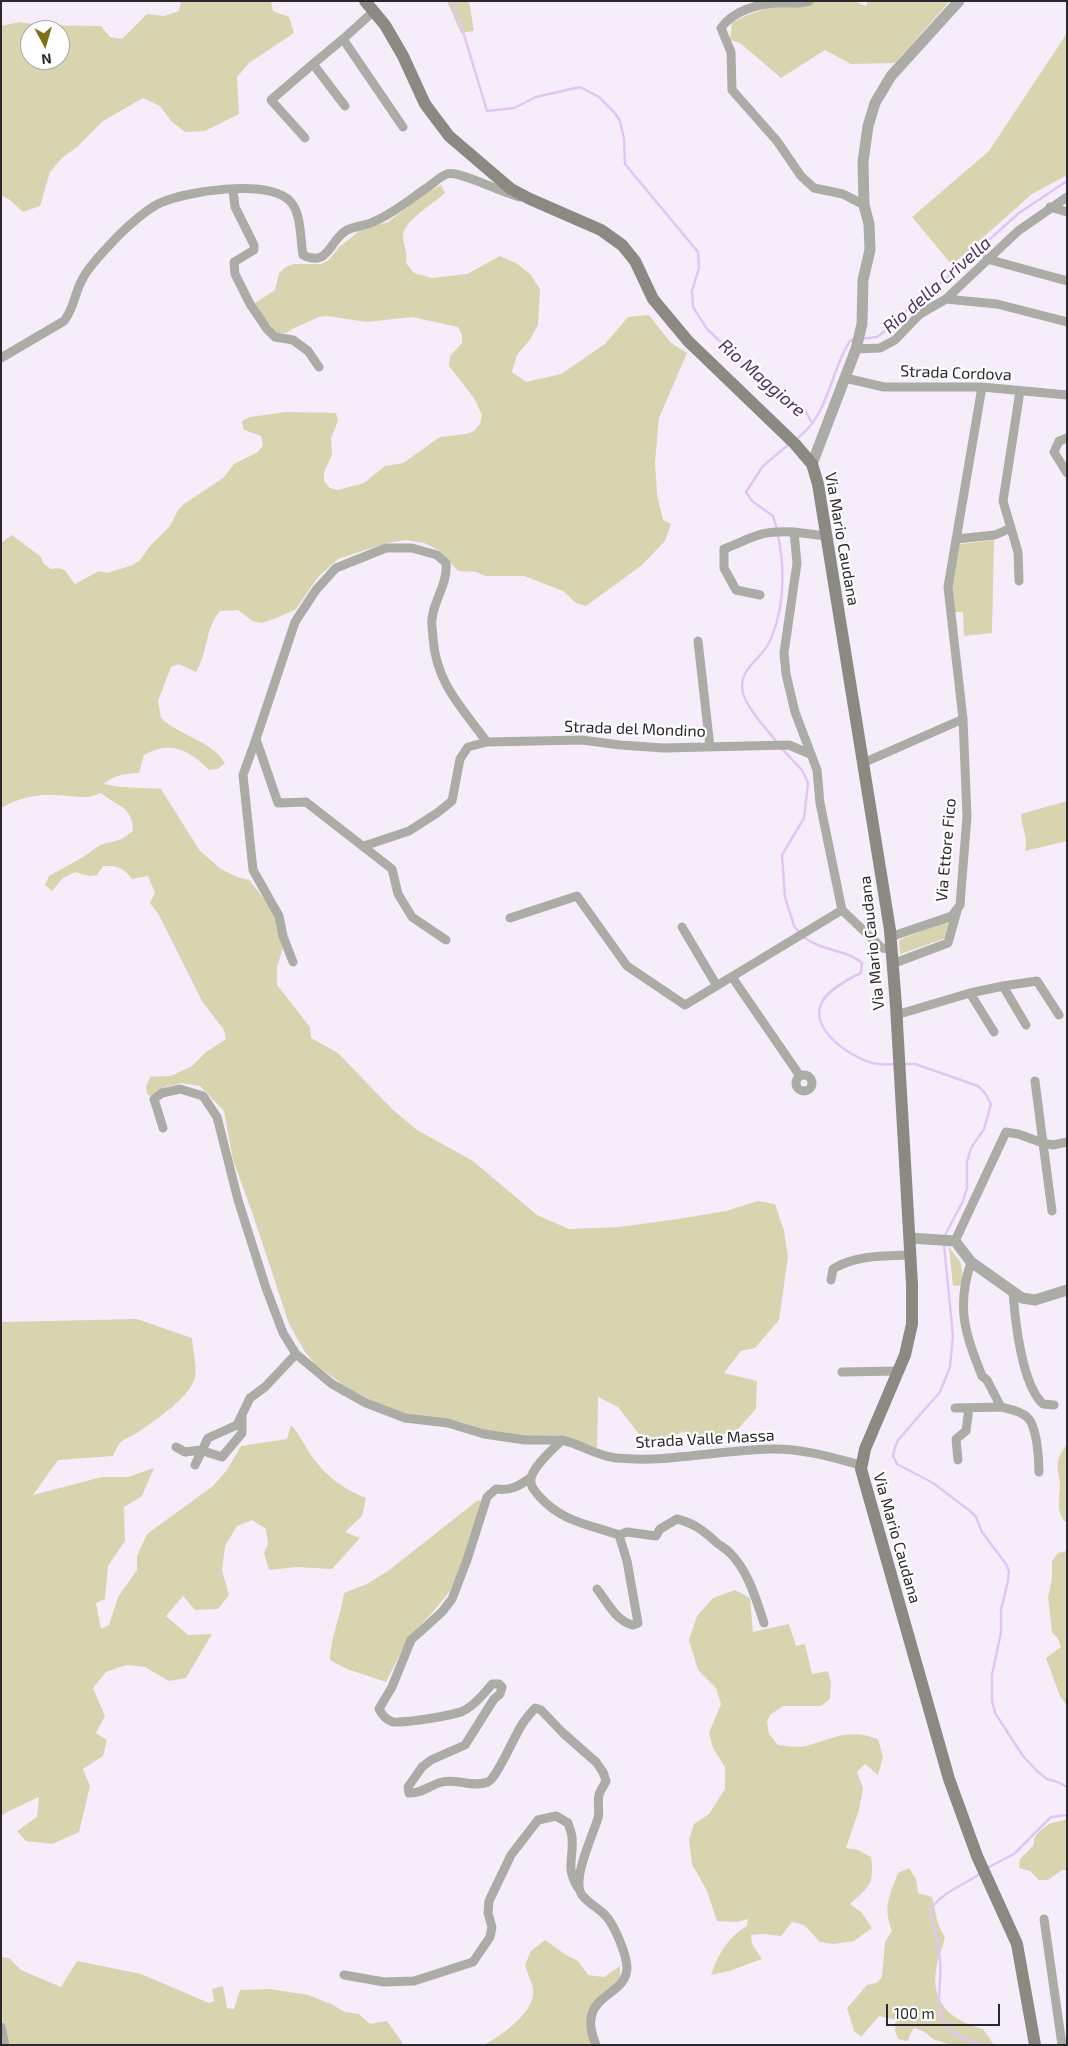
<!DOCTYPE html>
<style>
body{margin:0}
#map{position:relative;width:1068px;height:2046px;overflow:hidden;background:#f5eefa;font-family:"Exo 2",sans-serif}
canvas{display:block}
.frame{position:absolute;inset:0;border:2px solid #2a282c;pointer-events:none}
.north{position:absolute;left:20px;top:20px;width:50px;height:50px;box-sizing:border-box;background:#fefefe;border:1px solid #a9a8aa;border-radius:50%;rotate:174deg;font-size:14px;font-weight:700;line-height:20px;text-align:center;color:#2a282c}
.north::after{content:'';display:block;margin:auto;width:18px;height:22px;background:#7d7213;clip-path:polygon(50% 0,100% 100%,50% 72%,0 100%)}
.scale{position:absolute;left:886px;top:2004px;width:114px;height:22px;box-sizing:border-box;border:2px solid #2a282c;border-top:0;padding-left:6px;font-size:15px;line-height:18px;white-space:nowrap;color:#2a282c;-webkit-text-stroke:4px #fefefe;paint-order:stroke}
</style>
<div id="map">
<canvas width="1068" height="2046"></canvas>
<div class="frame"></div>
<div class="north">N</div>
<div class="scale">100 m</div>
</div>
<script>
const ctx = document.querySelector('canvas').getContext('2d');
ctx.lineJoin = 'round';
function fillPath(path, color) {
  ctx.fillStyle = color;
  ctx.fill(path, 'evenodd');
}
function trace(path, color, width, dash) {
  ctx.strokeStyle = color;
  ctx.lineWidth = width;
  ctx.lineCap = dash ? 'butt' : 'round';
  ctx.setLineDash(dash || []);
  ctx.stroke(path);
}
function drawText(font, color, halo, rows, align = 'center') {
  ctx.font = font + ' "Exo 2",sans-serif';
  ctx.lineWidth = 4.5;
  ctx.setLineDash([]);
  ctx.textBaseline = 'middle';
  ctx.strokeStyle = halo;
  ctx.fillStyle = color;
  for (const [text, x, y, turn = 0] of rows) {
    ctx.save();
    ctx.translate(x, y);
    ctx.rotate((+turn || 0) * Math.PI / 180);
    ctx.textAlign = isNaN(turn) ? turn : align;
    if (halo) ctx.strokeText(text, 0, 0);
    ctx.fillText(text, 0, 0);
    ctx.restore();
  }
}
const green = new Path2D(`
 M181 1H271L273 11 289 17 294 33 249 63 237 77 239 114 205 131 185 132 171 121 160 106 143 98 103 121 77 147 62 158 50 172 40 206 23 212 10 200 1 195V26L20 22 38 25 101 26 110 37 122 39 147 14 164 16 179 11ZM30 30H60V60H30Z
 M447 1H469L474 31 461 33Z
 M815 1H854L866 6 868 1H950L895 63 851 64 825 50 781 78 740 43 730 40 732 23C746 15 760 9 777 7 790 5 803 9 815 1Z
 M1067 33V175L1032 194 952 265 912 217 989 151Z
 M441 185 445 193C435 203 402 221 403 237 404 247 408 253 406 263L414 273 432 278 467 274 500 256 516 263 530 274 540 289 538 325 529 341 517 355 512 372 526 382 561 374 605 344 628 317 649 315 671 343 687 353 659 418 655 462 657 494 663 520 671 524 665 541 642 565 586 606 576 603 563 591 524 576H486L476 572 458 571 440 551 424 543 406 540 387 543 338 559 318 577 296 609 279 617 262 623 252 621 238 610 220 611C205 628 208 653 196 672L179 664 171 667 158 701 161 718C180 736 212 741 225 763L218 769 209 770C189 750 171 740 144 755L139 773C125 774 115 774 104 784L121 787 161 789 200 851 221 869 237 877 249 880 276 914 283 948 277 967V985L310 1027 311 1038 338 1053 392 1109 417 1130 473 1161 537 1215 569 1229 619 1227 678 1219 726 1211 758 1201 775 1204 784 1231 788 1257 779 1320 755 1348 741 1351 724 1373 757 1381 756 1409 737 1430 694 1443 683 1431 661 1444 643 1439 618 1407 598 1397 597 1448 558 1435 520 1437 489 1432 462 1422 408 1415 380 1405 345 1386 316 1365 305 1352 289 1324 253 1215 233 1160 224 1111 200 1086 181 1083 165 1087 150 1096 147 1094 146 1087 150 1077 171 1076 192 1066 206 1052 226 1039 224 1030 202 1001 159 915 150 903 155 893 148 876 132 879C123 867 117 866 103 866L97 875 89 876 75 872 63 878 52 891 45 885 49 876 83 857 100 845 122 839 133 831C133 806 116 806 101 793 85 801 71 795 54 795 35 794 18 799 1 808V543L12 535 40 556 44 564 51 569C68 566 65 573 75 584L99 571 107 573 133 565 140 560 151 545 170 526 178 510 184 504 223 478 234 464 258 452 263 445 261 436 244 430 242 421 250 417 286 412 336 413 338 421 331 438 332 455 324 472V481L330 488 338 490 364 483 385 466 403 463 440 437 466 434 474 431 480 424 482 415 474 398 449 366 450 356 462 343V335L458 327 412 317 366 322 328 316 319 317 294 328 286 333H277L259 312 255 303 275 290 279 273 286 267 294 264H321L329 260 339 247 362 229 388 222 426 193Z
 M994 540 992 633 964 636 963 612H954L951 587 960 544Z
 M1067 801V841L1025 851C1029 840 1021 826 1021 814Z
 M950 920 946 938 900 954 899 940Z
 M949 1247 961 1263 964 1285 953 1286Z
 M137 1319 192 1338C193 1350 197 1366 195 1377 190 1398 156 1419 140 1431 124 1442 122 1435 113 1456L58 1460 33 1495 102 1477H128L154 1468 142 1496 124 1507 125 1541 108 1566 105 1599 96 1603 101 1629 109 1625 118 1597 137 1570V1556L147 1534 213 1486 227 1470 241 1446 287 1439 291 1425C301 1436 305 1447 313 1458 327 1477 345 1490 366 1498L362 1516 345 1532 360 1538 332 1569 297 1567 269 1570 264 1553 268 1544 266 1529 252 1520 237 1526 225 1546 222 1570 229 1595 218 1609 195 1610 183 1596 166 1616 188 1635 212 1634 186 1678 169 1681 145 1667 126 1665 106 1672 93 1688 105 1716 96 1733 107 1740 103 1756 83 1769 90 1786 79 1832 52 1844 26 1841 17 1831 37 1817 39 1797 5 1813 1 1817V1322Z
 M1067 1444V1523C1055 1514 1060 1498 1060 1485 1060 1477 1056 1470 1058 1462 1059 1455 1063 1450 1067 1444Z
 M478 1500 481 1501 475 1536 450 1591 432 1613 408 1638 386 1682 347 1669 330 1660C330 1638 341 1616 344 1593L367 1584 388 1571Z
 M1067 1551V1706L1060 1696 1046 1658 1061 1647 1058 1639 1052 1632 1048 1597 1052 1579V1561L1058 1553Z
 M735 1590 750 1598 753 1632 789 1624 796 1646 805 1644 812 1674 828 1671 831 1683 830 1699 821 1706H783L770 1715 767 1722 769 1734 778 1745C787 1746 797 1748 806 1746 834 1738 848 1728 878 1739L883 1757 878 1775 865 1764 857 1772 863 1788 859 1810 846 1848 858 1850 871 1857C875 1884 869 1887 850 1904L862 1913 872 1928 854 1941 833 1944 820 1942 804 1925 792 1922 781 1936 764 1934 751 1935 752 1944 762 1959 729 1971 711 1975C718 1954 728 1937 747 1926L748 1919 737 1922 717 1921 707 1891 692 1864 689 1840 694 1824 709 1814 725 1789V1767L713 1748 709 1733 721 1704 716 1688 698 1670 689 1640 697 1616 713 1598Z
 M1067 1819V1870H1062L1048 1880H1039L1030 1871 1019 1868 1020 1859 1033 1846 1035 1837 1041 1830 1049 1824Z
 M909 1868 916 1879 918 1893 932 1897C936 1911 936 1925 945 1937 943 1946 939 1955 937 1964 929 2001 949 2020 983 2029L994 2045H951L933 2039 925 2032 914 2028 910 2034 908 2041 898 2039 895 2031 896 2020 879 2016 861 2037 854 2031 847 2008 867 1985 876 1983 882 1977 885 1942 892 1931C883 1908 889 1896 898 1873Z
 M545 1940 566 1955 578 1961 588 1975 604 1977 620 1966V1979L598 2011 594 2023 600 2045H484C502 2035 537 2011 533 1988 531 1980 527 1973 525 1965L531 1951Z
 M1 1957 9 1958 21 1970 61 1987 77 1961 141 1974 209 2003 214 2001 212 1989 223 1986 227 2008 234 2009 240 1990 270 1989 308 1995 331 2004 345 2012 359 2014 370 2024 387 2021 404 2045H3Z`);
const stream = new Path2D(`
 M451 1 462 28 487 111 514 108 536 97 580 87 599 97 614 112 620 121 624 139 625 164 698 252 699 268 692 291 693 307 707 329 749 369 805 410 812 423
 M861 339 877 337 885 331 905 314 909 305 919 296 934 289 1019 213 1067 181
 M796 439C829 417 830 371 850 341L853 340
 M777 529 773 516 752 501 746 492 763 466 789 444
 M778 744C768 730 747 709 743 693 737 668 762 660 770 641 785 607 785 570 778 535
 M781 748 802 770 808 783 804 818 782 855 785 897 794 926 800 933
 M804 937C820 951 846 949 862 963L861 973C848 979 824 992 820 1007 813 1034 857 1062 879 1064 884 1065 890 1064 895 1064
 M903 1064H915L978 1086 985 1093 991 1104 984 1129 971 1148 967 1162V1188L963 1201 944 1237
 M944 1245 953 1336 950 1367 940 1392 898 1440 895 1447 893 1456 897 1464 933 1483 970 1511 976 1517 982 1532 1006 1564 1009 1571 1008 1581 1001 1610V1632L992 1675V1701L995 1713 1023 1756 1037 1771 1047 1779 1058 1782 1067 1787
 M987 1868 1014 1854 1051 1817 1067 1815
 M981 1873C963 1886 943 1891 930 1910 934 1927 938 1943 940 1960 943 1982 931 2013 951 2031 960 2039 972 2040 983 2045`);
const minor = new Path2D(`
 M809 1C798 5 788 2 777 3 757 4 733 11 721 28L731 52 732 90 777 141 801 176 814 188 843 194 864 205
 M374 11 343 39 403 127
 M343 39 313 64 345 106
 M305 138 271 100 313 64
 M233 190 235 207 254 245V250L234 262 235 274 250 304 267 329 275 337 293 340 308 351 319 367
 M1050 207 1067 212
 M987 259 1067 281
 M946 299 997 304 1067 322
 M856 349 880 348 895 340 920 314 946 299 1018 231 1067 197
 M1 358 64 321C75 307 74 294 82 280 88 266 107 248 118 236 127 227 148 208 160 203 187 191 265 179 289 200 302 212 300 239 303 255 329 268 329 240 347 230 355 226 365 226 373 222 392 214 408 201 425 189 432 185 440 176 447 174 459 170 504 194 520 197
 M845 378 884 387H982L1067 395
 M1067 438 1059 441 1054 452 1067 473
 M826 536 794 532 797 563 784 653 786 674 795 712 817 770 820 803 842 910 882 948 891 949
 M956 539 995 535 1011 528
 M1019 581 1018 552 1003 501 1020 391
 M760 595 736 590 724 568V549C754 537 760 530 794 532
 M698 641 710 747
 M256 739 243 775 253 870 279 916 283 936 293 962
 M863 763 963 719 948 587 982 387
 M364 846 409 831 437 813 452 801 460 759 468 747 487 742
 M510 918 577 896 627 966 685 1005 842 910
 M682 927 717 986
 M890 937 952 916 960 905 967 816 963 719
 M446 940 412 917 398 894 392 869 306 802 278 803 256 739 295 622 316 590 336 568 386 548H412L437 555 446 563C448 584 434 599 432 619 431 625 433 632 433 638 436 683 462 708 487 742L582 740 620 745 664 748 789 745 810 754
 M892 964 948 943 957 911
 M732 977 800 1076
 M1003 986 1037 981 1059 1015
 M970 993 1003 986 1026 1025
 M896 1015 970 993 994 1032
 M796 1083a8 8 0 1 1 16 0a8 8 0 1 1-16 0Z
 M1035 1081 1043 1143 1053 1145 1067 1142
 M163 1128 154 1099 162 1093 180 1089 203 1096 217 1117 238 1200 266 1288 283 1333 296 1354 332 1384 366 1403 405 1418 448 1423 484 1434 525 1440H562
 M955 1241 1006 1132 1018 1134 1043 1143 1052 1211
 M971 1262C956 1308 965 1333 982 1376L987 1380 1001 1407C1009 1409 1021 1411 1027 1417 1037 1426 1039 1458 1039 1472
 M831 1280 833 1269C855 1255 885 1256 911 1255
 M1013 1292C1015 1321 1022 1385 1043 1404L1054 1405
 M842 1372 899 1371
 M955 1408 1001 1407
 M176 1447 185 1452 200 1450 222 1457 242 1433V1417
 M958 1460 956 1439 966 1431 969 1408
 M195 1465 208 1438 237 1425 250 1398 265 1387 296 1354
 M530 1478C519 1486 511 1491 496 1489L487 1497 467 1560 452 1599 442 1612 411 1640 392 1687 379 1709C382 1715 386 1720 393 1722 405 1723 451 1716 463 1711 474 1706 484 1694 492 1684H499L502 1687 500 1694 494 1699 465 1745 431 1760 422 1767 408 1787 409 1793C421 1794 430 1785 442 1782 456 1778 473 1788 488 1782 497 1778 515 1734 523 1723 526 1718 531 1713 535 1708L541 1710 563 1733 596 1762 603 1772 606 1781C604 1786 600 1790 599 1795 597 1802 600 1810 598 1818 593 1835 571 1880 582 1895 588 1903 598 1908 605 1915 614 1924 627 1955 627 1968 626 1999 574 1993 596 2045
 M619 1535 627 1532 656 1536 660 1529 677 1519C694 1523 704 1531 717 1543 721 1546 726 1549 729 1552 748 1570 756 1599 764 1623
 M597 1589C608 1603 616 1621 633 1625L638 1623 627 1561 619 1535C588 1524 562 1522 539 1496 535 1491 530 1487 531 1479 532 1467 553 1449 562 1440 580 1444 597 1456 616 1458 670 1463 718 1450 771 1449 801 1448 831 1457 861 1465
 M1044 1919 1062 2045
 M344 1975 384 1982 414 1981 473 1962 490 1937 492 1927 488 1913 489 1901 511 1855 538 1820 556 1816 568 1823C569 1827 572 1833 572 1838 574 1860 565 1866 578 1888
 M1 2027 5 2045`);
const tertiary = new Path2D(`
 M812 464 856 349 862 324 863 280 870 250 869 224 864 205 863 162 868 126 875 103 891 76 959 1
 M910 1238 955 1241 971 1262 1022 1298 1035 1300 1067 1290`);
const secondary = new Path2D(`
 M365 1 385 25 403 56 425 104 449 136 511 189 530 199 601 230 622 245 635 261 653 299 688 341 795 444 812 464 818 484 890 930 896 1006 912 1284V1324L905 1355 865 1449 861 1469 949 1779 977 1856 1017 1944 1035 2045`);
const streetNames = [
 ["Strada Cordova",956,373,2],
 ["Via Mario Caudana",842,539,80],
 ["Strada del Mondino",635,729,2],
 ["Via Ettore Fico",946,850,-85],
 ["Via Mario Caudana",872,943,-96],
 ["Strada Valle Massa",705,1439,-3],
 ["Via Mario Caudana",897,1538,74]
];
const waterNames = [
 ["Rio della Crivella",937,285,-41],
 ["Rio Maggiore",762,378,41]
];
fillPath(green, '#d8d4b0');
trace(stream, '#e1c6f4', 2.5);
trace(minor, '#acaca6', 9);
trace(tertiary, '#acaca6', 11);
trace(secondary, '#8b8a82', 12);
drawText('16px', '#2a282c', '#fefefe', streetNames);
drawText('italic 18px', '#512e66', '#fefefe', waterNames);
</script>
